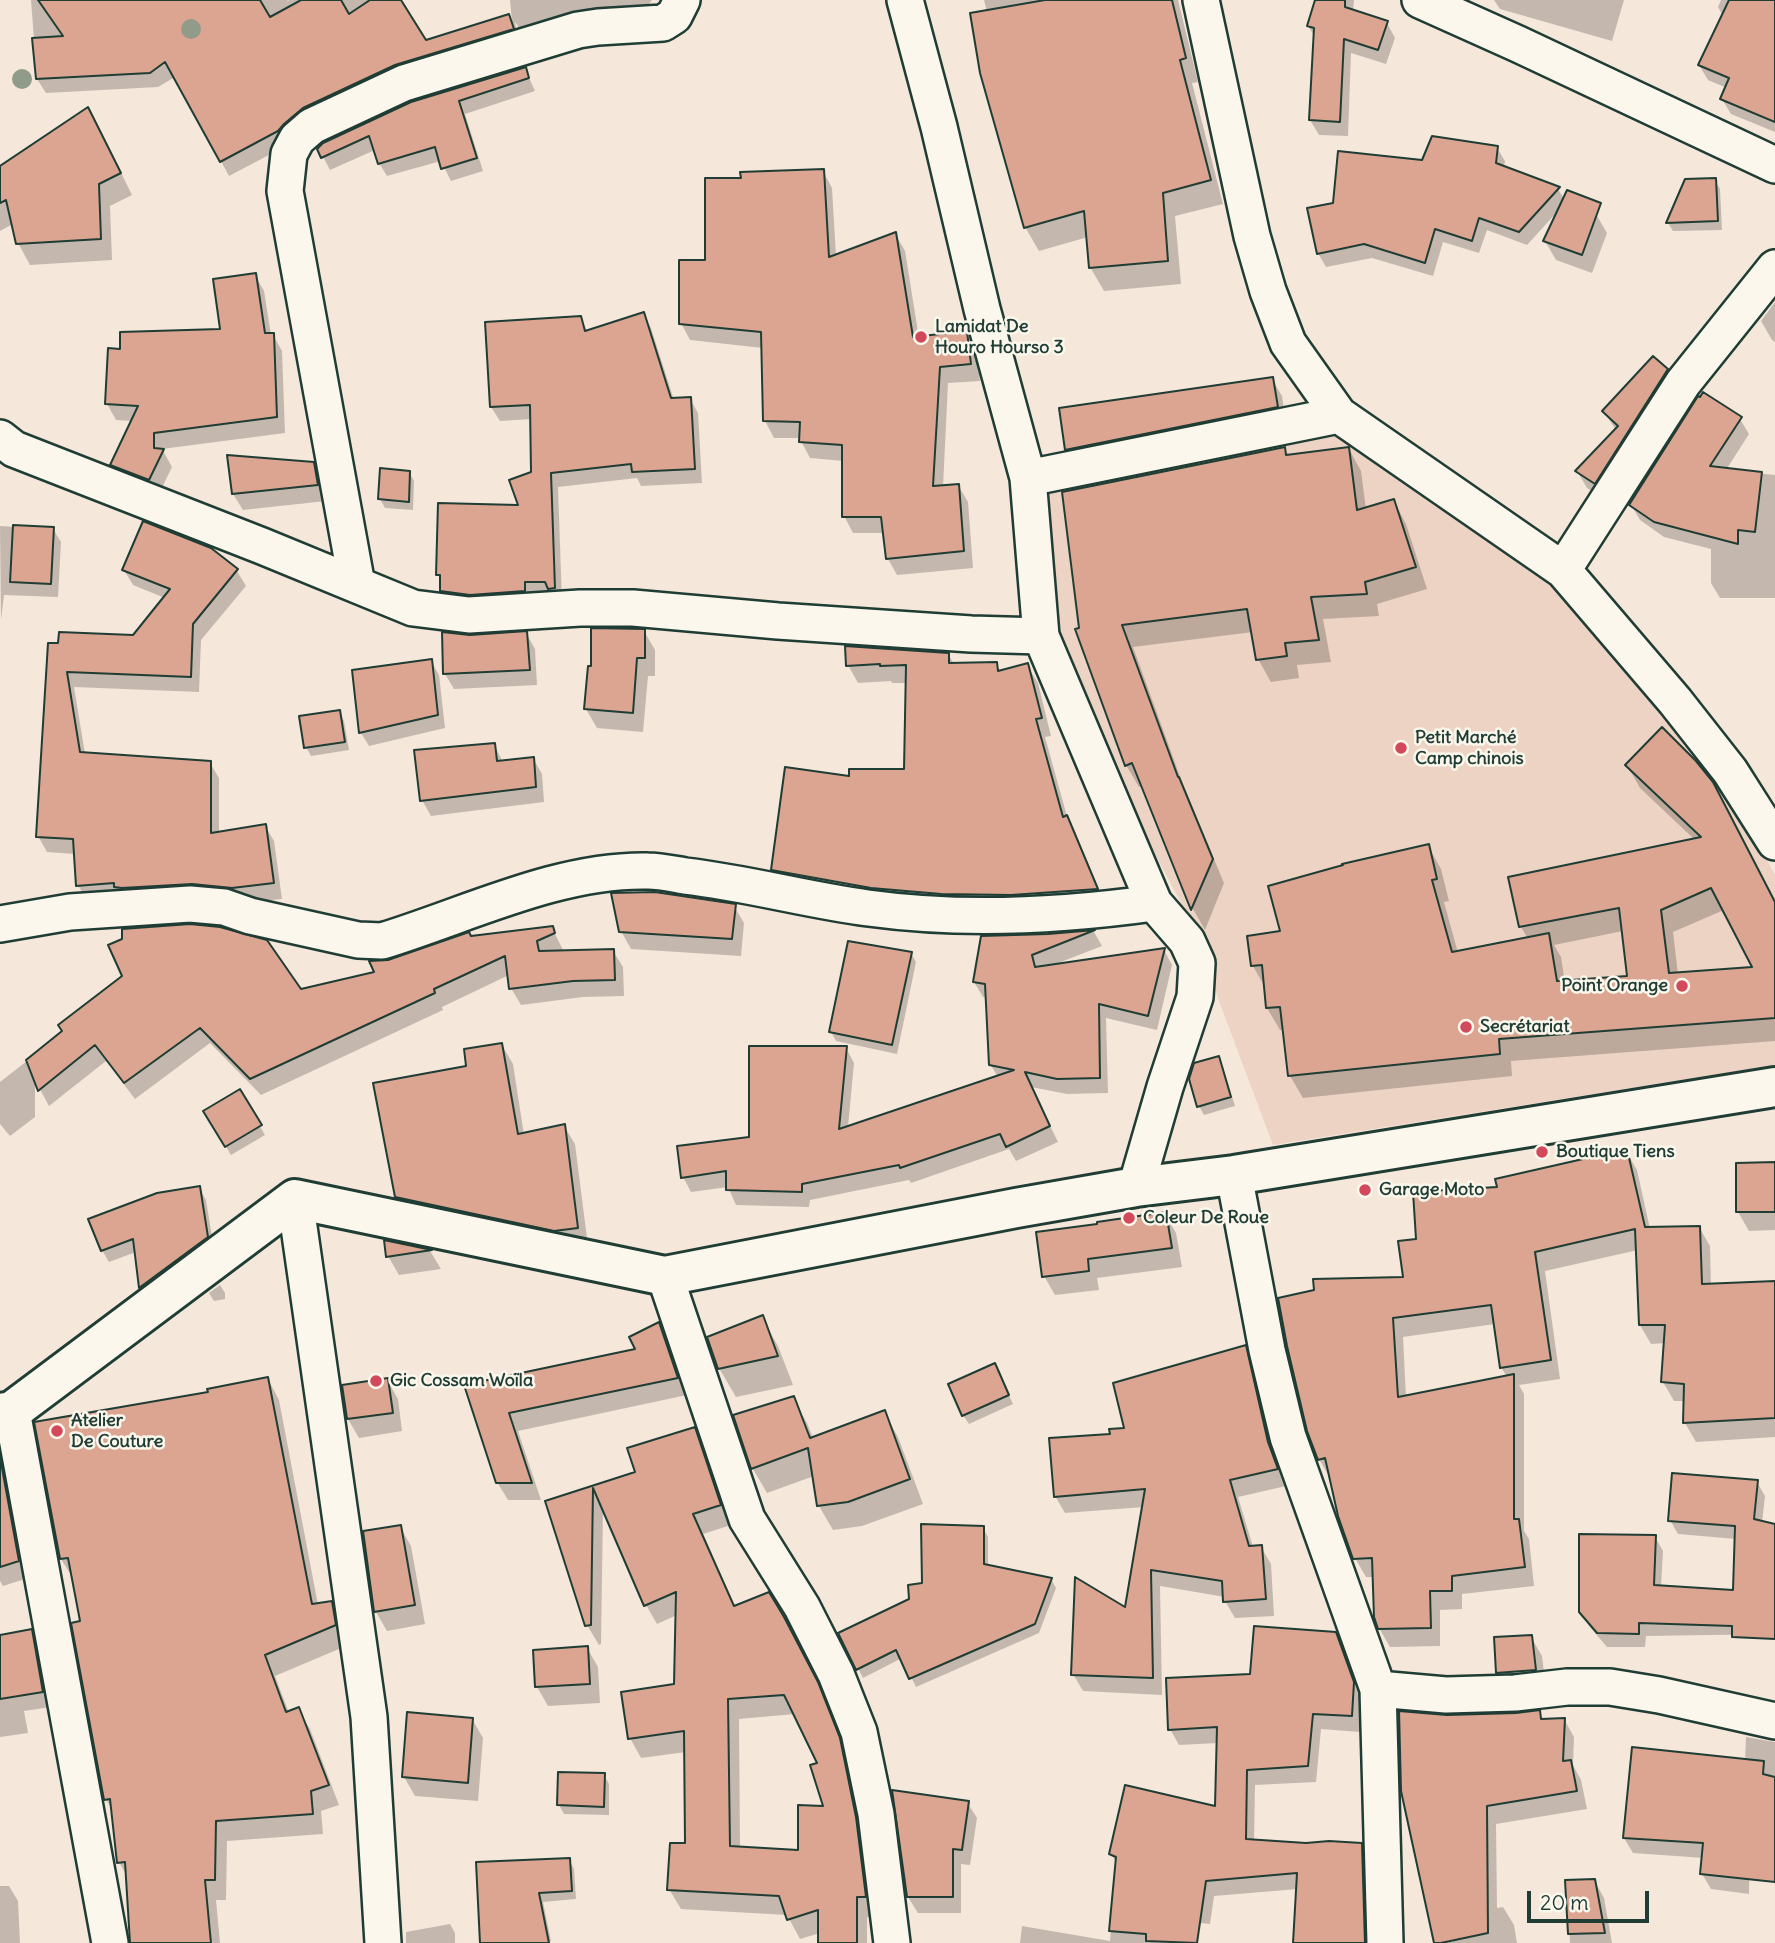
<!DOCTYPE html>
<meta charset="utf-8">
<style>
body{margin:0}
#map{position:relative;width:1775px;height:1943px;overflow:hidden;background:#f5e7da;font-family:Delius,sans-serif}
canvas{display:block}
.scale{position:absolute;left:1527px;top:1891px;width:122px;height:32px;box-sizing:border-box;border:4px solid #1f3d34;border-top:0;padding-left:9px;font-size:21px;line-height:24px;white-space:nowrap;color:#1f3d34;-webkit-text-stroke:5px #fbf7ec;paint-order:stroke}
</style>
<div id="map">
<canvas width="1775" height="1943"></canvas>
<div class="scale">20 m</div>
</div>
<script>
const ctx = document.querySelector('canvas').getContext('2d');
ctx.lineJoin = 'round';
function fillPath(path, color) {
  ctx.fillStyle = color;
  ctx.fill(path, 'evenodd');
}
function trace(path, color, width, dash) {
  ctx.strokeStyle = color;
  ctx.lineWidth = width;
  ctx.lineCap = dash ? 'butt' : 'round';
  ctx.setLineDash(dash || []);
  ctx.stroke(path);
}
function drawText(font, color, halo, rows, align = 'center') {
  ctx.font = font + ' Delius,sans-serif';
  ctx.lineWidth = 5;
  ctx.setLineDash([]);
  ctx.textBaseline = 'middle';
  ctx.strokeStyle = halo;
  ctx.fillStyle = color;
  for (const [text, x, y, turn = 0] of rows) {
    ctx.save();
    ctx.translate(x, y);
    ctx.rotate((+turn || 0) * Math.PI / 180);
    ctx.textAlign = isNaN(turn) ? turn : align;
    if (halo) ctx.strokeText(text, 0, 0);
    ctx.fillText(text, 0, 0);
    ctx.restore();
  }
}
const built = new Path2D(`
 M1337 427 1558 585 1730 791 1775 875V1065L1273 1145 1219 1001 1197 933 1147 839 1060 645 1046 490Z`);
const shadow = new Path2D(`
 M31 0H288L287 2 289 0H399L426 42 508 16 512 22 510 0H652L634 24 522 34 516 23H515L521 43 286 146 229 176 175 77 158 87 46 93 37 79Z
 M984 0H1178L1198 82 1192 83 1223 204 1175 216 1181 284 1104 291 1090 267 1088 237 1039 251 1025 227 987 12Z
 M1317 0H1354L1353 11 1387 23 1395 38 1386 64 1351 53 1348 136 1319 135 1310 120 1315 37 1308 26Z
 M1494 0H1624L1612 41 1500 9Z
 M1721 0H1775V132L1731 114 1722 99 1727 88 1708 80 1699 65 1723 16 1718 7Z
 M525 69 535 91 465 114 483 171 451 181 441 161 387 176 379 163 375 150 330 170 319 149Z
 M100 130 132 195 110 206 112 260 30 265 18 243 13 224 0 231V166L14 158Z
 M1497 148 1505 161 1504 168 1558 189 1566 202 1596 214 1607 233 1592 273 1556 260 1545 241 1558 211 1527 245 1487 230 1479 253 1443 242 1433 276 1372 258 1326 267 1318 253 1334 204 1423 162Z
 M823 171 832 188 836 256 896 235 905 251 919 338 966 333 976 350 980 381 948 383 943 487 958 485 968 502 973 568 897 575 888 559 885 533H853L844 516V461L810 458 801 441V438H774L765 421 763 348 690 340 681 323 743 180Z
 M1715 180 1720 189 1722 230 1673 231 1668 223Z
 M255 275 264 291 271 335H273L282 351 285 433 162 449 172 467 158 496 121 481 112 465 133 421 116 420 107 404 121 350 222 331Z
 M1775 302V342L1772 340 1761 321Z
 M643 314 651 328 674 400 690 399 698 413 702 483 641 486 637 478 558 487 562 602 450 605 442 591V581L438 574 520 507 532 473V419L500 421 491 407 580 318 588 332Z
 M1667 370 1677 388 1605 500 1587 488 1577 471 1616 430 1604 412Z
 M1272 379 1282 396 1286 423 1076 466 1067 449Z
 M1740 419 1749 434 1726 470 1775 475V598H1720L1711 583V549L1664 537 1640 520 1631 505Z
 M1284 448 1289 456 1349 449 1361 471 1366 509 1394 501 1406 524 1427 589 1377 604 1379 616 1323 619 1331 662 1297 665 1299 678 1271 682 1258 659 1253 632 1133 647 1186 793 1224 883 1205 930 1193 909 1143 786 1139 787 1126 765 1077 631Z
 M229 457 313 464 323 481 326 501 243 510 233 494Z
 M409 472 414 481 413 510 385 508 380 499Z
 M0 526 53 529 61 542 58 597 4 595 1 620Z
 M210 549 237 571 246 586 201 640 199 692 74 687 85 754 210 763 219 778V834L265 826 274 841 282 899 242 903 87 901 78 885 75 854 47 852 38 836 50 645 134 637 165 598 133 585 124 570Z
 M644 631 655 650V676H648L643 732 597 728 586 709Z
 M526 633 535 649 537 685 454 689 445 674 470 637Z
 M948 654 954 664H996L1001 672 1027 665 1038 683 1051 736 1045 737 1068 820 1076 833H1073L1100 898 1022 912 783 887 773 870 850 778 906 771 908 683H892L891 681 858 683 848 665Z
 M431 661 439 675 445 728 369 746 361 733 354 671Z
 M339 712 344 721 349 750 311 756 306 747Z
 M494 745 503 762 533 758 542 774 544 802 431 816 422 800Z
 M1627 765 1775 903V1041L1511 1061 1512 1076 1303 1098 1290 1076 1285 1030H1280L1267 1008 1266 989 1253 966 1282 932 1428 846 1441 869 1449 901 1444 902 1458 953 1528 939 1521 927 1695 840 1640 788ZM1724 910 1755 968 1678 974 1673 932ZM1623 931 1629 978 1565 983 1561 957 1554 945Z
 M734 906 744 923 741 956 631 949 621 931Z
 M552 928 564 952 613 951 623 967 624 996 583 997 521 1005 511 988 509 975 442 1007 443 1010 261 1095 210 1043 135 1099 106 1061 49 1106 35 1080V1117L10 1136 0 1124V1082L64 1032 300 991 376 973 389 962 470 938Z
 M1094 932 1102 946 1053 965 1164 950 1172 965 1157 1030 1106 1018 1108 1093 1067 1094 1031 1087 1058 1142 1016 1161 1009 1149 911 1183 909 1180 810 1200 809 1207 736 1205 728 1187 691 1192 683 1177 750 1139 846 1048 854 1063 848 1127 998 1077 990 1064 988 998 983 997 974 982 1048 936Z
 M911 953 916 962 897 1054 836 1041 831 1032Z
 M502 1045 513 1064 524 1135 564 1126 575 1144 588 1246 407 1216 396 1197 468 1067Z
 M1218 1058 1223 1067 1235 1106 1204 1115 1199 1106Z
 M239 1091 265 1135 231 1155 205 1112Z
 M1626 1151 1637 1170 1650 1229 1699 1227 1710 1246 1711 1285 1775 1282V1437L1696 1442 1685 1423 1686 1401H1674L1663 1382 1666 1343 1651 1344 1640 1325 1638 1250 1545 1271 1560 1379 1519 1385 1524 1394V1531L1529 1539 1534 1586 1462 1594V1609L1440 1610V1646L1390 1647 1379 1628 1374 1577H1366L1355 1558 1330 1478 1319 1459 1405 1279 1417 1240 1499 1188ZM1495 1324 1501 1367 1507 1377 1406 1397 1403 1337Z
 M1775 1164V1230L1749 1231 1738 1212Z
 M199 1188 206 1200 214 1249 148 1299 141 1288 136 1252 109 1262 102 1250Z
 M1165 1214 1176 1233 1182 1267 1097 1278 1099 1290 1055 1295 1044 1276Z
 M386 1242 430 1251 441 1269 399 1275 388 1256Z
 M220 1285 225 1293V1299L214 1301 209 1293Z
 M762 1318 778 1346 793 1385 736 1397 719 1368Z
 M659 1324 669 1342 687 1395 518 1431 541 1500H508L497 1482 466 1386 638 1350Z
 M1245 1347 1254 1364 1277 1461 1286 1486 1238 1497 1253 1547H1261L1271 1564 1274 1616 1235 1618 1225 1601V1597L1160 1586 1162 1695 1083 1691 1073 1674 1126 1609 1144 1507 1065 1513 1055 1496 1112 1435 1126 1430Z
 M999 1374 1013 1404 969 1424 963 1415Z
 M268 1379 279 1400 318 1605 331 1603 343 1623 346 1646 275 1676 289 1713 298 1709 310 1729 339 1805 321 1811 323 1834 227 1841 226 1900H216L220 1943H132L128 1878 119 1862 113 1812 106 1799 82 1623 74 1580 61 1559 210 1393Z
 M387 1380 398 1399 402 1431 359 1438 348 1419Z
 M793 1399 807 1423 813 1438 884 1412 898 1437 923 1504 862 1526 833 1530 819 1506 814 1476 767 1493 753 1469 735 1416Z
 M694 1429 705 1449 731 1525 703 1534 735 1607 795 1639 828 1704 850 1759 876 1917H867V1943H820V1933L800 1939 787 1915 681 1909 669 1889 687 1845 686 1752 641 1758 630 1738 676 1686 677 1615 657 1624 646 1605 603 1508 601 1644 599 1645 587 1625 547 1502 637 1473ZM795 1714 820 1764 825 1808 799 1852 740 1848 739 1719Z
 M0 1462 9 1477 28 1578 3 1586 0 1581Z
 M1757 1482 1765 1496 1762 1523 1775 1526V1634L1646 1636 1645 1647H1607L1589 1626 1581 1611 1655 1537 1663 1551 1661 1587 1735 1592 1736 1539 1678 1534 1670 1520Z
 M400 1527 411 1546 425 1624 387 1631 376 1612 365 1532Z
 M983 1528 988 1537V1567L1051 1579 1056 1588 1039 1633 916 1687 902 1658 863 1678 840 1633 911 1600 924 1584Z
 M31 1631 40 1646 51 1707 24 1711 28 1733 0 1737V1636Z
 M1335 1633 1344 1649 1362 1699 1360 1732 1321 1729 1316 1782 1255 1785 1254 1842 1361 1845 1370 1861 1373 1943H1295L1298 1889 1214 1896 1210 1924 1191 1922 1190 1943H1020L1022 1926 1110 1941 1117 1864 1111 1854 1217 1809 1218 1743 1179 1745 1170 1729 1252 1676Z
 M1531 1637 1542 1656 1546 1689 1509 1692 1498 1673 1496 1638Z
 M587 1648 598 1667 600 1703 548 1706 537 1687Z
 M1539 1712 1544 1721 1564 1719 1574 1737 1573 1765 1581 1780 1587 1809 1496 1824 1497 1908 1503 1907 1514 1925 1517 1943H1435L1447 1717Z
 M472 1719 483 1738 478 1801 415 1796 404 1777Z
 M1746 1737 1775 1742V1834L1750 1828 1749 1894 1711 1889 1702 1874 1704 1858 1633 1853 1624 1838 1745 1761Z
 M604 1775 609 1784V1815L564 1814 559 1805Z
 M967 1802 977 1818 970 1865 961 1864V1913H918L908 1897Z
 M569 1860 574 1869 576 1899 543 1902 551 1941 541 1943H482Z
 M1594 1880 1604 1898 1612 1943H1570L1567 1881Z
 M0 1886H9L18 1901 20 1943H0Z
 M450 1924 455 1933V1943H406V1932Z`);
const building = new Path2D(`
 M38 0H260L270 17 301 0H341L349 14 370 0H401L426 40 509 14 514 29 395 65 303 108 284 124 278 131 220 162 165 62 150 73 36 79 32 38 63 36Z
 M1045 0H1172L1186 58 1180 60 1211 180 1163 193 1168 261 1089 268 1084 211 1024 228 980 73 970 13Z
 M1315 0H1345V7L1388 21 1378 50 1344 39 1340 122 1309 120 1314 28 1307 26Z
 M1729 0H1775V122L1720 99 1729 78 1698 65Z
 M526 67 529 78 459 101 477 158 441 169 435 147 378 164 369 136 321 158 317 149 323 143 411 102Z
 M88 107 121 173 99 184 101 239 16 244 6 200 0 203V166Z
 M1432 136 1498 146 1496 163 1560 187 1519 232 1479 218 1472 241 1435 229 1425 263 1364 244 1317 254 1307 208 1333 203 1338 151 1422 160Z
 M824 169 829 257 896 232 913 337 967 331 971 364 940 367 933 486 959 484 964 551 886 559 881 517H842V445L799 442 800 422 763 421 761 332 679 324V260H705V178H741L740 172Z
 M1716 178 1718 221 1666 223 1685 179Z
 M1567 190 1601 203 1582 255 1543 241Z
 M256 273 265 333H274L277 417 154 433V448L164 449 149 480 110 465 138 406 105 404 108 348 120 349V332L220 329 213 279Z
 M644 312 671 398 691 397 695 469 632 472 631 464 551 473 555 588 548 589 545 582H525V591L470 595 440 591V575H436L438 503 518 505 509 480 531 472 530 405 490 407 485 322 581 316 585 331Z
 M1653 356 1668 369 1595 484 1575 471 1618 426 1602 411Z
 M1273 377 1278 407 1065 450 1059 408Z
 M1703 392 1742 417 1710 466 1762 472 1755 532 1738 530V544L1654 522 1629 505 1698 396 1700 397Z
 M1285 447 1286 455 1349 447 1357 510 1394 499 1416 567 1365 582 1367 594 1311 597 1319 640 1285 643 1287 656 1256 660 1247 609 1122 625 1178 777H1179L1213 859 1191 910 1132 763 1125 766 1075 629 1079 628 1062 492Z
 M227 455 314 462 318 485 232 494Z
 M380 468 410 471 409 502 378 499Z
 M143 521 211 548 238 569 193 624 191 677 67 672 80 752 211 761V833L266 824 274 883 232 888 192 884 122 888 114 887V883L76 886 73 839 36 837 48 643H58L59 632 133 635 170 589 122 570Z
 M13 525 54 527 51 584 10 582Z
 M591 628 645 629V658H637L633 713 584 709 588 666H591Z
 M527 631 530 670 443 674 442 632 470 635Z
 M845 646 949 653V663L997 662 998 671 1028 663 1042 718 1036 719 1063 817 1067 815 1098 889 1011 895 941 894 871 888 771 870 785 767 849 776V769H904L906 665 880 666V664L846 666Z
 M432 659 438 715 359 733 352 670Z
 M340 710 345 742 304 748 299 716Z
 M1662 727 1696 761 1713 782 1775 902V1018L1499 1039 1500 1054 1288 1076 1280 1007 1266 1008 1262 965 1251 966 1247 936 1280 931 1268 886 1343 865 1342 864 1429 844 1437 879 1432 880 1452 952 1549 933 1557 981 1627 976 1619 908 1519 927 1508 877 1701 837 1625 765ZM1711 888 1752 967 1669 973 1661 910Z
 M495 743 497 761 534 757 536 787 420 801 414 750Z
 M655 892 736 904 732 939 619 932 611 893Z
 M190 924 220 927 267 940 301 989 374 972 369 961 388 960 469 932 471 936 553 926 555 933 537 941 539 951 614 949 615 980 573 981 509 989 505 956 434 989 435 993 250 1079 200 1028 124 1083 95 1045 38 1091 26 1060 62 1031 58 1025 122 976 108 945 122 939V929Z
 M1095 930 1032 955 1035 967 1165 948 1148 1016 1099 1004 1100 1078 1057 1079 1025 1072 1050 1126 1006 1147 1000 1134 900 1168 899 1165 802 1184V1192L726 1190V1171L681 1178 677 1146 749 1137V1046H847L839 1129 1014 1070 989 1065 985 984 973 982 981 936 1048 934Z
 M848 941 912 952 892 1045 829 1032Z
 M502 1043 518 1134 565 1124 578 1228 554 1231 395 1197 373 1083 466 1066 464 1049Z
 M1219 1056 1231 1097 1197 1107 1189 1079 1194 1063Z
 M240 1089 262 1125 225 1147 203 1111Z
 M1627 1149 1645 1227 1700 1226 1702 1284 1775 1281V1418L1683 1423 1684 1384 1661 1382 1665 1325H1639L1635 1229 1535 1252 1551 1360 1500 1368 1491 1305 1393 1318 1398 1397 1514 1374V1519H1519L1525 1567 1452 1576V1591H1430L1431 1628 1378 1629 1374 1617 1372 1558 1353 1559 1338 1516 1325 1458 1318 1460 1307 1431 1287 1346 1278 1298 1314 1290 1313 1279 1403 1277 1398 1241 1416 1239 1413 1192 1497 1187 1495 1179Z
 M1775 1162V1212H1736V1163Z
 M200 1186 208 1237 139 1288 133 1239 101 1251 88 1219 157 1193Z
 M1166 1212 1172 1248 1088 1259 1089 1271 1042 1277 1036 1232 1097 1224V1222Z
 M384 1240 432 1250 386 1257Z
 M763 1315 778 1356 718 1369 707 1337Z
 M659 1322 678 1378 509 1413 532 1483H496L464 1385 635 1349 629 1337Z
 M1246 1345 1268 1442 1278 1469 1230 1480 1249 1546 1262 1545 1266 1599 1223 1602 1222 1581 1151 1570 1153 1678 1071 1675 1075 1577 1125 1607 1145 1489 1054 1497 1049 1438 1110 1434 1109 1429 1124 1428 1113 1383Z
 M995 1363 1009 1395 962 1416 948 1384Z
 M268 1377 312 1604 332 1601 336 1625 265 1655 286 1712 299 1707 329 1785 311 1791 313 1814 216 1821 215 1880H205L211 1943H130L125 1862 117 1863 110 1799 104 1800 71 1623 80 1621 68 1558 60 1559 34 1422 208 1392 207 1389Z
 M388 1378 393 1413 347 1419 342 1385Z
 M794 1396 810 1438 885 1410 910 1479 848 1502 817 1506 808 1448 751 1469 733 1415Z
 M695 1427 721 1505 693 1514 734 1606 769 1592 784 1617 818 1682 840 1738 856 1817 866 1897H857V1943H818V1910L787 1920 779 1896 667 1890 670 1843H685L684 1731 628 1739 621 1692 674 1684 676 1592 644 1606 593 1488 591 1625 585 1626 545 1501 635 1472 627 1448ZM784 1695 817 1763 810 1765 823 1806 798 1805V1850L730 1846 728 1699Z
 M0 1457 19 1561 0 1567Z
 M1672 1473 1758 1480 1754 1519 1775 1524V1639L1732 1637V1626L1639 1623V1634L1597 1633 1579 1612V1534L1656 1535 1654 1585 1733 1590 1735 1526 1668 1521Z
 M921 1524 984 1526V1564L1052 1578 1035 1624 909 1679 896 1650 856 1670 838 1633 909 1599 908 1585 922 1583Z
 M401 1525 415 1605 374 1612 363 1531Z
 M1254 1626 1336 1632 1354 1682 1352 1716 1313 1714 1308 1766 1247 1770 1246 1839 1306 1843 1329 1841 1362 1843 1365 1943H1293L1297 1873 1206 1881 1197 1943 1146 1941V1934L1109 1931 1116 1857 1109 1854 1125 1785 1215 1806 1217 1727 1168 1730 1166 1678 1250 1674Z
 M32 1629 43 1692 0 1699V1635Z
 M1532 1635 1536 1670 1496 1673 1494 1637Z
 M588 1646 590 1684 535 1687 533 1650Z
 M1540 1710 1541 1719 1565 1718 1563 1761 1571 1760 1577 1791 1487 1806 1488 1933 1441 1943H1434L1401 1791 1399 1711 1447 1715 1516 1713Z
 M407 1712 473 1718 468 1783 402 1777Z
 M1632 1747 1764 1761 1763 1774 1775 1777V1882L1700 1874 1703 1843 1623 1838Z
 M558 1772 605 1773 604 1807 557 1805Z
 M892 1790 969 1801 962 1850 953 1849V1897H907Z
 M570 1858 572 1891 539 1893 549 1943H480L476 1862Z
 M1595 1879 1605 1933 1568 1934 1565 1880Z`);
const minor = new Path2D(`
 M905 0 939 127 982 309 1028 478 1041 636 1154 903 1187 941 1197 963 1195 997 1165 1087 1136 1187
 M1201 0 1252 236 1268 291 1288 343 1339 415 1563 570 1675 701 1730 771 1775 842
 M1420 0 1518 44 1775 165
 M0 438 14 449 262 546 413 608 469 615 580 608H633L778 621 971 634 1041 636
 M1028 478 1339 415
 M1563 570 1683 383 1775 268
 M357 585 285 191 289 154 297 139 312 126 404 83 578 30 598 27 663 23 674 16 682 0
 M0 924 70 912 190 904 224 907 250 916 358 940 382 941C467 915 558 869 648 871 660 871 673 874 685 876 747 883 807 900 868 908 963 921 1060 916 1154 903
 M1234 1175 1267 1350 1288 1437 1378 1689 1385 1943
 M295 1199 369 1717 383 1943
 M665 1276 747 1519 802 1607 836 1674 859 1732 876 1814 892 1943
 M12 1411 110 1943
 M1378 1689 1446 1695 1515 1693 1567 1687H1610L1659 1695 1775 1721`);
const secondary = new Path2D(`
 M0 1413 12 1411 295 1199 665 1276 1016 1208 1136 1187 1234 1175 1775 1087`);
const trees = [
 [191,29],
 [22,79]
];
const markers = [
 [921,337,7,"#d1495b"],
 [1401,748,7,"#d1495b"],
 [1682,986,7,"#d1495b"],
 [1466,1027,7,"#d1495b"],
 [1542,1152,7,"#d1495b"],
 [1365,1190,7,"#d1495b"],
 [1129,1218,7,"#d1495b"],
 [376,1381,7,"#d1495b"],
 [57,1431,7,"#d1495b"]
];
const poiNames = [
 ["Lamidat De",935,327],
 ["Houro Hourso 3",935,348],
 ["Petit Marché",1415,738],
 ["Camp chinois",1415,759],
 ["Point Orange",1668,986,"right"],
 ["Secrétariat",1480,1027],
 ["Boutique Tiens",1556,1152],
 ["Garage Moto",1379,1190],
 ["Coleur De Roue",1143,1218],
 ["Gic Cossam Woïla",390,1381],
 ["Atelier",71,1421],
 ["De Couture",71,1442]
];
fillPath(built, '#edd3c4');
fillPath(shadow, '#0003');
fillPath(building, '#dba591');
trace(building, '#1f3d34', 2);
trace(minor, '#1f3d34', 40);
trace(secondary, '#1f3d34', 44);
trace(minor, '#fbf7ec', 35);
trace(secondary, '#fbf7ec', 38);
ctx.fillStyle = '#919b89';
for (const [x, y] of trees) {
  ctx.beginPath();
  ctx.arc(x, y, 10, 0, 2 * Math.PI);
  ctx.fill();
}
for (const [x, y, r, color] of markers) {
  const dot = new Path2D();
  dot.arc(x, y, r, 0, 2 * Math.PI);
  ctx.fillStyle = color;
  ctx.fill(dot);
  trace(dot, '#fbf7ec', 2.5);
}
drawText('bold 18px', '#1f3d34', '#fbf7ec', poiNames, 'left');
</script>
